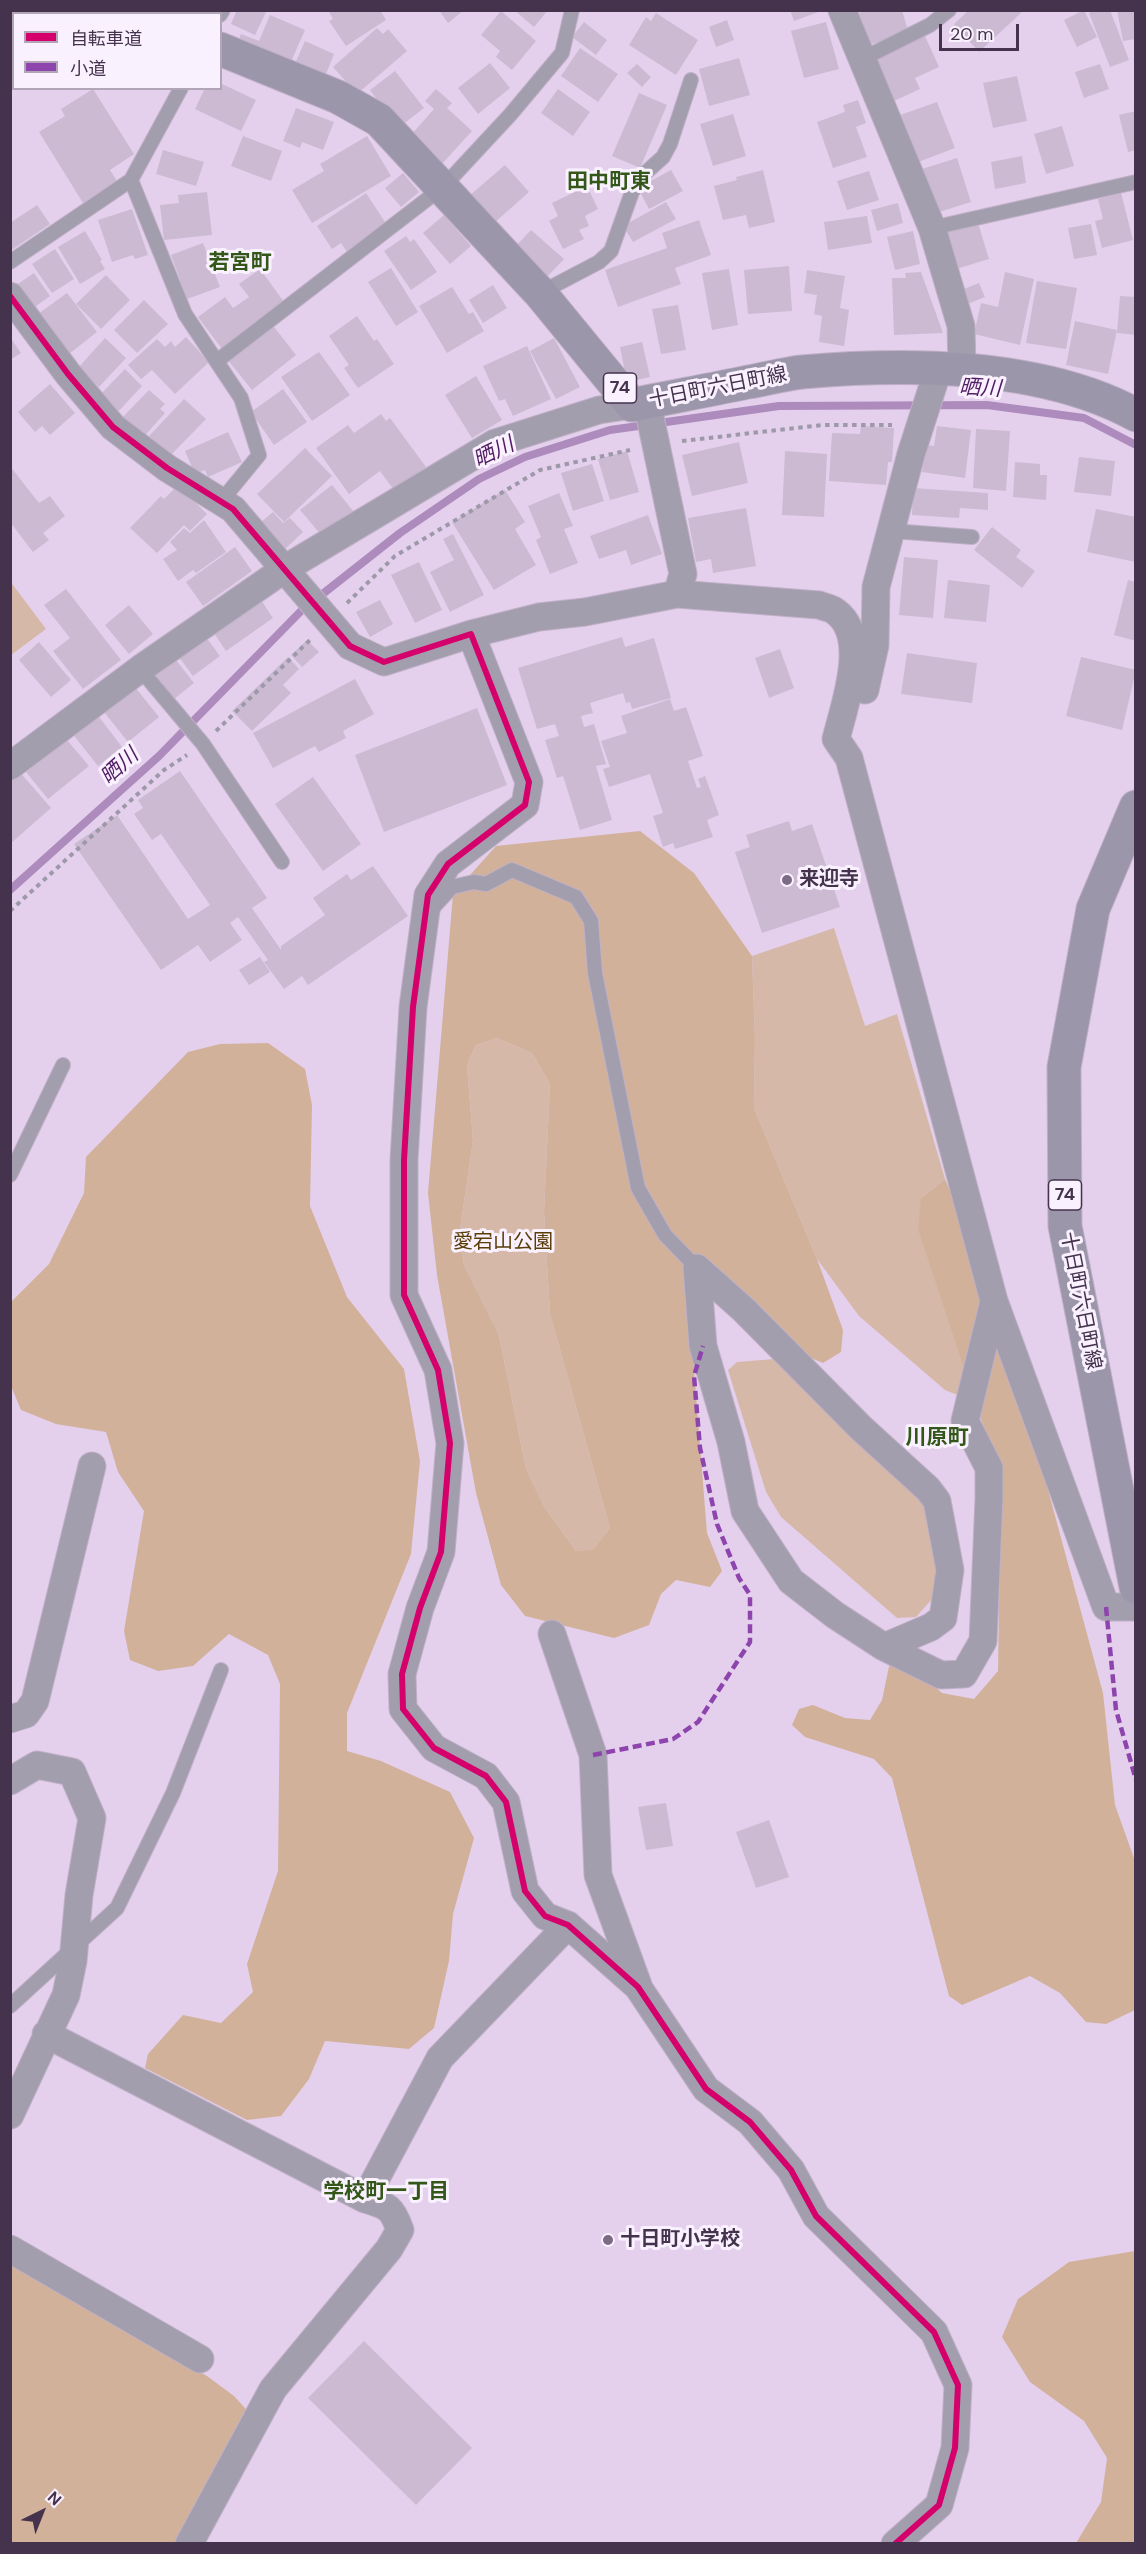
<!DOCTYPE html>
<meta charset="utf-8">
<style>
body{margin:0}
#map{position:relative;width:1146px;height:2554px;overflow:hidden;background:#e4d0ed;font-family:"DM Sans","Noto Sans JP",sans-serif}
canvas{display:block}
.frame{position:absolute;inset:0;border:12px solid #45334d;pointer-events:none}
.legend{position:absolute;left:12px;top:12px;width:210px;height:78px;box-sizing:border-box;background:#faf1ff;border:2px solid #b2a5b8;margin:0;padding:8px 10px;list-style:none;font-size:18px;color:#45334d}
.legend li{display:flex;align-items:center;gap:12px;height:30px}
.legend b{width:30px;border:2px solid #b2a5b8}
.north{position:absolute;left:12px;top:2482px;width:60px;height:60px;-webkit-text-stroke:4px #faf1ff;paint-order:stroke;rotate:43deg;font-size:16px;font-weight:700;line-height:24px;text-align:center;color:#45334d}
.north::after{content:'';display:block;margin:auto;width:21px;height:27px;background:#45334d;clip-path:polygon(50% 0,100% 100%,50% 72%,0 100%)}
.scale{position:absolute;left:939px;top:24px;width:80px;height:27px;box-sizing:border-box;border:3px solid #45334d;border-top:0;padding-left:8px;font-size:18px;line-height:21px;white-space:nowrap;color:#45334d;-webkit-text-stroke:4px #faf1ff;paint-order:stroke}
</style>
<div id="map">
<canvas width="1146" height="2554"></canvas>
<div class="frame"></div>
<ul class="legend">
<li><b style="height:8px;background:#d6006c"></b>自転車道</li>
<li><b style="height:8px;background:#8e44ad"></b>小道</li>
</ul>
<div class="north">N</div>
<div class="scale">20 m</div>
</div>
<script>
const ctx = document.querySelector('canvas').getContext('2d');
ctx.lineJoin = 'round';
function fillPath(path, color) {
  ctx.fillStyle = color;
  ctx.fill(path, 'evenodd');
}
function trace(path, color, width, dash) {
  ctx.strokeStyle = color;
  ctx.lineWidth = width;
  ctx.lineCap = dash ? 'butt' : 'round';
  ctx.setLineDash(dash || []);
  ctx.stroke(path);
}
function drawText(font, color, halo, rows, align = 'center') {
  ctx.font = font + ' "DM Sans","Noto Sans JP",sans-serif';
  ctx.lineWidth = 6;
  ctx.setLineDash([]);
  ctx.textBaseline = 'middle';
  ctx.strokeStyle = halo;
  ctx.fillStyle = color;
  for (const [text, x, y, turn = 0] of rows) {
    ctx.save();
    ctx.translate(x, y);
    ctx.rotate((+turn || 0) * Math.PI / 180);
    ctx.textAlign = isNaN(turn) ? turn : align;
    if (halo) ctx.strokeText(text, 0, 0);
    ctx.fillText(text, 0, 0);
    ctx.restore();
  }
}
const green = new Path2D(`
 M10 581 46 629 11 655H10Z
 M834 928 865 1026 897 1014 945 1179 921 1198 975 1402 945 1390 859 1316 817 1259 754 1108 755 1038 752 956Z
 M497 1038 532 1053 550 1084 544 1211 550 1314 610 1528 593 1549 576 1551 545 1508 526 1469 499 1335 464 1265 459 1236 473 1141 467 1065 476 1045Z
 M774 1359 929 1504 941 1576 933 1598 916 1617 897 1618 781 1517 766 1492 728 1370 737 1362Z`);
const forest = new Path2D(`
 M640 831 694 873 752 956 755 1038 754 1108 817 1259 843 1330 841 1352 823 1363 754 1334 727 1299 688 1294 707 1533 722 1571 710 1587 676 1580 661 1594 649 1625 614 1638 525 1616 501 1585 476 1493 437 1275 428 1193 453 894 496 846ZM497 1038 532 1053 550 1084 544 1211 550 1314 610 1528 593 1549 576 1551 545 1508 526 1469 499 1335 464 1265 459 1236 473 1141 467 1065 476 1045Z
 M268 1043 305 1069 312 1105 310 1206 347 1297 404 1369 420 1461 411 1554 347 1713V1751L381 1761 450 1792 474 1838 453 1914 449 1961 434 2028 409 2049 325 2041 309 2079 281 2116 247 2120 145 2068 148 2054 183 2015 221 2023 253 1992 247 1964 278 1871 280 1684 268 1655 229 1634 193 1666 158 1671 130 1660 124 1631 144 1511 118 1472 106 1432 56 1424 21 1410 11 1386 10 1303 49 1264 84 1193 86 1157 188 1052 220 1044Z
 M945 1179 995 1294 1103 1693 1115 1805 1135 1861V2010L1106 2024 1086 2022 1060 1993 1030 1976 962 2005 949 1996 892 1778 874 1759 805 1737 792 1725 799 1709 813 1705 845 1718 870 1720 882 1700 891 1657 904 1658 942 1693 974 1699 998 1671 1001 1480 918 1229 921 1198Z
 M1135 2251V2543H1076L1101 2502 1107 2458 1084 2421 1030 2382 1002 2337 1018 2299 1069 2262Z
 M10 2265 207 2376 234 2396 255 2419 189 2543H11Z`);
const stream = new Path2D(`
 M10 890 159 756 301 611 400 533 479 479 525 457 610 430 779 406 987 405 1084 418 1136 445`);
const building = new Path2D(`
 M10 10H16L18 14H14V47L10 43Z
 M85 10H138L141 14H87Z
 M237 10H267L255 35 231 24Z
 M328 10H380L386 20 346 46 329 21 333 19Z
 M439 10H464L448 23Z
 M514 10H548L534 27Z
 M790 10H821V11L794 21Z
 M868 10H902L908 31 890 36V39L864 46 855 14Z
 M969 10H1019L1021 13 979 52 954 24Z
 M1084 10 1097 37 1077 47 1064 20Z
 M1096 10H1110L1129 60 1110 67 1089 13Z
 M1117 10H1136V39L1123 41Z
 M501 11 536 41 512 70 496 57 500 51 481 35Z
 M656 13 698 40 676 75 629 45 646 17 651 21Z
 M270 15 305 30 290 64 238 42 241 34 259 41Z
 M727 20 734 40 716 47 709 27Z
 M584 22 607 40 596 55 572 37Z
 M826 22 839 69 804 78 791 31Z
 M377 28 383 34 388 29 407 51 357 94 333 67Z
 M925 36 939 67 915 78 920 89 894 101 875 57Z
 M305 41 334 54 324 79 294 66Z
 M580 48 618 74 598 102 561 76Z
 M739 58 750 95 709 106 699 69Z
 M490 63 510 88 478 114 458 88Z
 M637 64 651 77 642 87 627 73Z
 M1100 64 1109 89 1084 98 1075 72Z
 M395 71 424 108 398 128 370 90Z
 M1017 76 1027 121 993 128 983 83Z
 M220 83 256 100 241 131 195 109 205 88H220Z
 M93 89 134 154 110 170 117 181 83 203 39 132 65 116 61 109Z
 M436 89 452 103 447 108 472 131 441 165 410 136 434 109 425 101Z
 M558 89 590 112 573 136 541 113Z
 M639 93 667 105 640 168 612 156Z
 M858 100 866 123 856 127 867 157 833 168 817 122 845 112 843 105Z
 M937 102 955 148 913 164 895 117Z
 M296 108 334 122 323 150 302 142 300 148 283 141Z
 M1136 111V150L1128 152 1119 115Z
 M733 114 746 156 713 166 700 124Z
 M1062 126 1074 166 1046 174 1034 134Z
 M243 136 282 151 271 181 231 166Z
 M367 136 391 176 312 223 292 190 324 171 320 164Z
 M163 150 204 162 196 186 156 174Z
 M1022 156 1026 183 995 189 991 162Z
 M957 158 971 202 936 213 922 169Z
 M505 165 529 192 493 224 469 196Z
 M671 170 683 191 649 209 638 188Z
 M763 170 775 222 749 228 746 215 723 220 714 186 737 180 736 177Z
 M869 171 879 200 847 210 837 181Z
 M403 173 419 192 401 207 385 188Z
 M587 186 598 209 585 216 589 226 579 230 584 239 563 249 549 221 558 216 552 203Z
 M207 192 212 235 164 240 160 205 179 203 178 195Z
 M366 193 387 225 347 252 341 243 332 249 317 226Z
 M1121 193 1133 240 1102 248 1095 221 1103 219 1098 199Z
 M666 202 676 219 633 242 623 226Z
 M898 203 903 223 877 231 871 210Z
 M37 205 50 224 10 251V223Z
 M132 209 148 255 135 259 133 255 112 262 98 220Z
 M444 215 471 246 450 264 423 233Z
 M867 216 872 243 828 250 824 222Z
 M699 220 711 255 675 268 681 284 618 307 605 270 667 248 662 233Z
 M978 223 989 259 953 270 942 234Z
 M1091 224 1097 255 1074 259 1068 228Z
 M531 230 564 259 546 278 513 249Z
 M85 231 102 260 100 261 105 269 80 284 58 247Z
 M913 231 920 264 895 270 887 237Z
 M406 236 410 242 414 239 437 272 411 290 384 251Z
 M203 243 220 287 187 299 171 255Z
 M55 249 74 279 52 293 32 264Z
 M789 266 792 311 748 314 744 270Z
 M391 268 418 312 396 326 368 282Z
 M260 269 284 302 222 349 198 317 225 297 233 308 249 297 239 284Z
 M729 269 738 325 712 330 702 273Z
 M807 270 845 276 840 308 849 310 844 346 819 342 822 316 814 314 817 295 804 293Z
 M921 272 943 333 894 335 892 278H906L905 273Z
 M1005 272 1034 279 1020 345 974 334 981 303 998 307Z
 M34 273 50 296 28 312 12 288Z
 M106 275 130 300 101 329 76 304Z
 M1037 281 1077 288 1066 349 1026 343Z
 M979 283 985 297 965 305 959 291Z
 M493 285 507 308 483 323 469 300Z
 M452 287 469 314 473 312 484 331 447 353 419 306Z
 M67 293 97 332 69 354 38 314Z
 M1120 296 1136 297V335L1117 333Z
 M144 300 168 324 137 353 114 330Z
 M678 305 686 350 661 354 652 309Z
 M357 316 374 341 377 339 394 364 358 388 344 368 349 365 329 336Z
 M1075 321 1117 330 1108 374 1066 365Z
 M271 323 296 355 252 390 227 359Z
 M10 337 21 353 10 360Z
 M186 337 209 362 175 394 152 370 141 379 128 365 157 339 165 347 171 341 175 347Z
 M105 338 126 358 99 387 78 368Z
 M554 338 580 387 556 399 530 351Z
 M642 342 650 377 627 382 620 347Z
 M527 346 551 399 513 416 505 399 499 401 483 366Z
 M319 352 350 395 312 421 281 377Z
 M125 369 142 386 114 416 96 399Z
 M476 376 502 420 472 438 445 395Z
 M50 384 75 413 50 435 42 426 35 432 18 412Z
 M283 389 307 422 274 445 251 412Z
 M149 390 165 404 160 409 165 413 140 441 119 421Z
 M184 399 206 419 169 457 149 436Z
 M381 414 386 421 390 418 426 467 394 490 380 471 349 494 316 448 348 425 354 433Z
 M861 426 894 428 892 462H888L886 485 829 481 832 433 860 434Z
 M937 426 971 430 965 478 922 472 926 445 934 446Z
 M976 429 1010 431 1006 491 973 488Z
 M228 432 242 462 208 477 205 470 195 474 185 451Z
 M739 442 748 483 692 496 682 455Z
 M305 448 332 476 284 522 257 494Z
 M627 451 639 492 610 500 598 459Z
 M785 451 827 454 824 517 782 515Z
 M1079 457 1115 461 1111 496 1074 492Z
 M1015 462 1040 464V475H1047L1046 500 1013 497Z
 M592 464 604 501 573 511 561 473Z
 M10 466 39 503 50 496 65 516 43 533 49 540 33 552 10 522Z
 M178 485 207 514 190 531 184 525 157 553 130 528 161 496 164 499Z
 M332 485 354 512 323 537 300 510Z
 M913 488 988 493V510L960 508 959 518 912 515Z
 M505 490 525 522 515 529 536 565 494 590 452 522Z
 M559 493 573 526 564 529 578 563 550 574 536 540 541 537 528 506Z
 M746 508 756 566 713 573 711 559 696 562 688 518Z
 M1096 509 1136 517V562L1087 552Z
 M273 512 283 523 290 518 303 532 284 550 260 523Z
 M648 515 662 554 631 565 626 550 599 559 590 536Z
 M204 520 226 552 196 573 193 570 178 581 163 559 177 550 170 542 184 528 190 533Z
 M992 527 1021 550 1016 557 1035 571 1022 588 974 550Z
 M453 534 484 595 450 612 430 572 454 560 443 539Z
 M235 547 252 571 203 606 186 582Z
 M904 557 938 560 933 618 899 615Z
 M419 562 442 610 415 623 391 575Z
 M948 580 990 585 986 622 944 618Z
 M1128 580 1136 582V641L1114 635Z
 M66 589 121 660 83 689 53 651 70 638 44 605Z
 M259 597 273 618 226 651 212 630Z
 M380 600 393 624 370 637 356 612Z
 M129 605 153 634 129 654 105 625Z
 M203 633 220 656 193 676 176 653Z
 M622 637 625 647 654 638 671 698 632 709 630 702 626 703 623 693 590 703 593 713 581 716 584 727 594 724 606 764 596 766 612 820 580 830 563 776 557 778 545 740 559 736 555 724 537 729 518 668Z
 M307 640 319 652 302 667 291 655Z
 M39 642 71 680 51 697 19 660Z
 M780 649 794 688 769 698 755 658Z
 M907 653 977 663 972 703 901 694Z
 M172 655 194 683 174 699 152 671Z
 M288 657 299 669 283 685 291 693 252 731 232 711Z
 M1081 657 1136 670 1122 730 1066 716Z
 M355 679 374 714 343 731 346 738 319 752 315 746 273 768 253 733Z
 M131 682 159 717 128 742 100 707Z
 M670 699 674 711 686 707 703 756 688 761 697 788 701 787 698 779 705 776 719 815 707 820 713 837 675 849 673 843 663 847 653 816 663 813 650 774 609 787 603 769 610 767 601 741 627 733 621 716Z
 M477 708 507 785 384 832 355 755Z
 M96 713 122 747 98 766 71 732Z
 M67 740 89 766 48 799 26 772Z
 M18 770 51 808 10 844V776Z
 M180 771 267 898 252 908 281 950V946L325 915 313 898 347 874 351 880 373 866 408 916 308 985 302 976 284 989 264 962 268 960 238 917 230 923 242 940 210 962 198 945 161 970 74 844 117 815 188 919 210 905 161 834 152 840 134 814 143 808 138 800Z
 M313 777 361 844 323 871 275 804Z
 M789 821 792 831 812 824 840 907 762 933 735 852 750 847 746 835Z
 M260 957 270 972 249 985 239 970Z
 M666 1803 673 1846 646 1850 638 1807Z
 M769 1820 789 1877 756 1888 736 1832Z
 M364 2341 472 2448 416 2505 308 2398Z`);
const path = new Path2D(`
 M682 441 822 425H892
 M347 603 395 556 540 470 630 450
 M216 731 310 640
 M10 911 164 770 187 755`);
const lane = new Path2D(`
 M220 15 223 10
 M862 59 930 25 949 10
 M131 180 185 314 241 398 259 455 222 500
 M932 228 1136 182
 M10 262 131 180 181 88
 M540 293 599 262 611 251 632 192 642 176 663 157 670 144 691 80
 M217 361 443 187 510 115 562 53 572 10
 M892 531 972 537
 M140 669 203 744 282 862
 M429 912 452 887 474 882 486 884 512 870 576 897 591 921 595 973 638 1188 665 1235 697 1268
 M10 1175 63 1065
 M10 2006 117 1908 173 1793 221 1670`);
const street = new Path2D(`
 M842 10 932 228 961 326 962 368
 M10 296 68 374 113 427 167 468 233 509 350 646 384 662 471 634 529 782 525 805 448 864 428 895 413 1007 404 1160V1295L438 1370 450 1443 441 1552 420 1608 402 1674 403 1709 434 1748 486 1776 506 1802 525 1891 545 1916 568 1925 638 1987 706 2089 750 2122 791 2170 816 2216 934 2332 958 2385 955 2448 939 2505 895 2544
 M677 594 819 605C824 607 832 608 836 612 870 637 844 706 836 739L849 758 994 1301 1106 1607H1136
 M471 634 539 617 585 612 677 594 683 574 647 402
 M865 690 875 645 876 587 911 454 939 367
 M10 766 140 669 286 568 495 443 599 410 632 405
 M697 1268 703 1346 731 1442 745 1511 791 1581 835 1615 884 1647 941 1675 964 1674 983 1641 989 1498V1468L965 1421 994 1301
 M697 1268 744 1310 861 1428 928 1489 937 1501 950 1570 943 1618 931 1627 884 1647
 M552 1634 593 1755 598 1875 638 1985
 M10 1719 26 1714 35 1701 92 1466
 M10 1781 37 1765 72 1772 92 1818 79 1895 73 1961 66 1995 10 2115
 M46 2034 365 2199 440 2058 568 1925
 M10 2249 200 2359
 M189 2544 273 2389 389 2249 400 2230C392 2207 388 2206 365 2199`);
const primary = new Path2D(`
 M175 10 177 14
 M220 49 338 97 379 120 540 293 632 405C671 397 710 390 748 382 766 379 784 374 802 372 907 363 1041 363 1136 415
 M1136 807 1093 909 1064 1067 1065 1226 1136 1587`);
const quiet = new Path2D(`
 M1106 1607 1116 1710 1136 1780
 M593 1755 673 1739 698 1722 750 1642V1595L739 1578 717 1524 700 1448 694 1376 703 1346`);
const cycleway = new Path2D(`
 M10 296 68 374 113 427 167 468 233 509 350 646 384 662 471 634 529 782 525 805 448 864 428 895 413 1007 404 1160V1295L438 1370 450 1443 441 1552 420 1608 402 1674 403 1709 434 1748 486 1776 506 1802 525 1891 545 1916 568 1925 638 1987 706 2089 750 2122 791 2170 816 2216 934 2332 958 2385 955 2448 939 2505 895 2544`);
const markers = [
 [787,880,6,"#7d6a85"],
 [608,2240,6,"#7d6a85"]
];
const shields = [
 [620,388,33],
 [1065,1195,33]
];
const shieldNames = [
 ["74",620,388],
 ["74",1065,1195]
];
const streetNames = [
 ["十日町六日町線",718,388,-11],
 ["十日町六日町線",1080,1301,79]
];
const poiNames = [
 ["来迎寺",799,880],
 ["十日町小学校",620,2240]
];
const parkNames = [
 ["愛宕山公園",503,1243]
];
const neighbourhoodNames = [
 ["田中町東",609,182],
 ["若宮町",240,263],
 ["川原町",937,1438],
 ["学校町一丁目",386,2192]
];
const waterNames = [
 ["晒川",980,389,3],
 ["晒川",494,453,-26],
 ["晒川",120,767,-42]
];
fillPath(green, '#d6b8a9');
fillPath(forest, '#d2b19b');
trace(stream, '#ad8bbc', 8);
fillPath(building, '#cbbad2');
trace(lane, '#c0b0c7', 16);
trace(street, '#c0b0c7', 29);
trace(primary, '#c0b0c7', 35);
trace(path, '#9d99a8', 4, [4.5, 4.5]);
trace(lane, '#a29eae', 14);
trace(street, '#a29eae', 27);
trace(primary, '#9c96aa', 33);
trace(quiet, '#8e44ad', 4.5, [9, 4.5]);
trace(cycleway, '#d6006c', 6);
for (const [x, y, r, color] of markers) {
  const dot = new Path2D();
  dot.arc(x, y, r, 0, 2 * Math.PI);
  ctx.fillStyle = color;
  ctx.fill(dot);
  trace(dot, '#faf1ff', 2);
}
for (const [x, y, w] of shields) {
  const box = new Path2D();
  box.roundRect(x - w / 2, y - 15, w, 30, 4.5);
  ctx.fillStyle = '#faf1ff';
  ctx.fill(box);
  trace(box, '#45334d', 1.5);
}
drawText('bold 18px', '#45334d', null, shieldNames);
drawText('20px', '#45334d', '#faf1ff', streetNames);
drawText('bold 20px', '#45334d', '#faf1ff', poiNames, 'left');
drawText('20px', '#5b3d08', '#faf1ff', parkNames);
drawText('bold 21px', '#325719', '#faf1ff', neighbourhoodNames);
drawText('italic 21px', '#501c64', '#faf1ff', waterNames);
</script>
